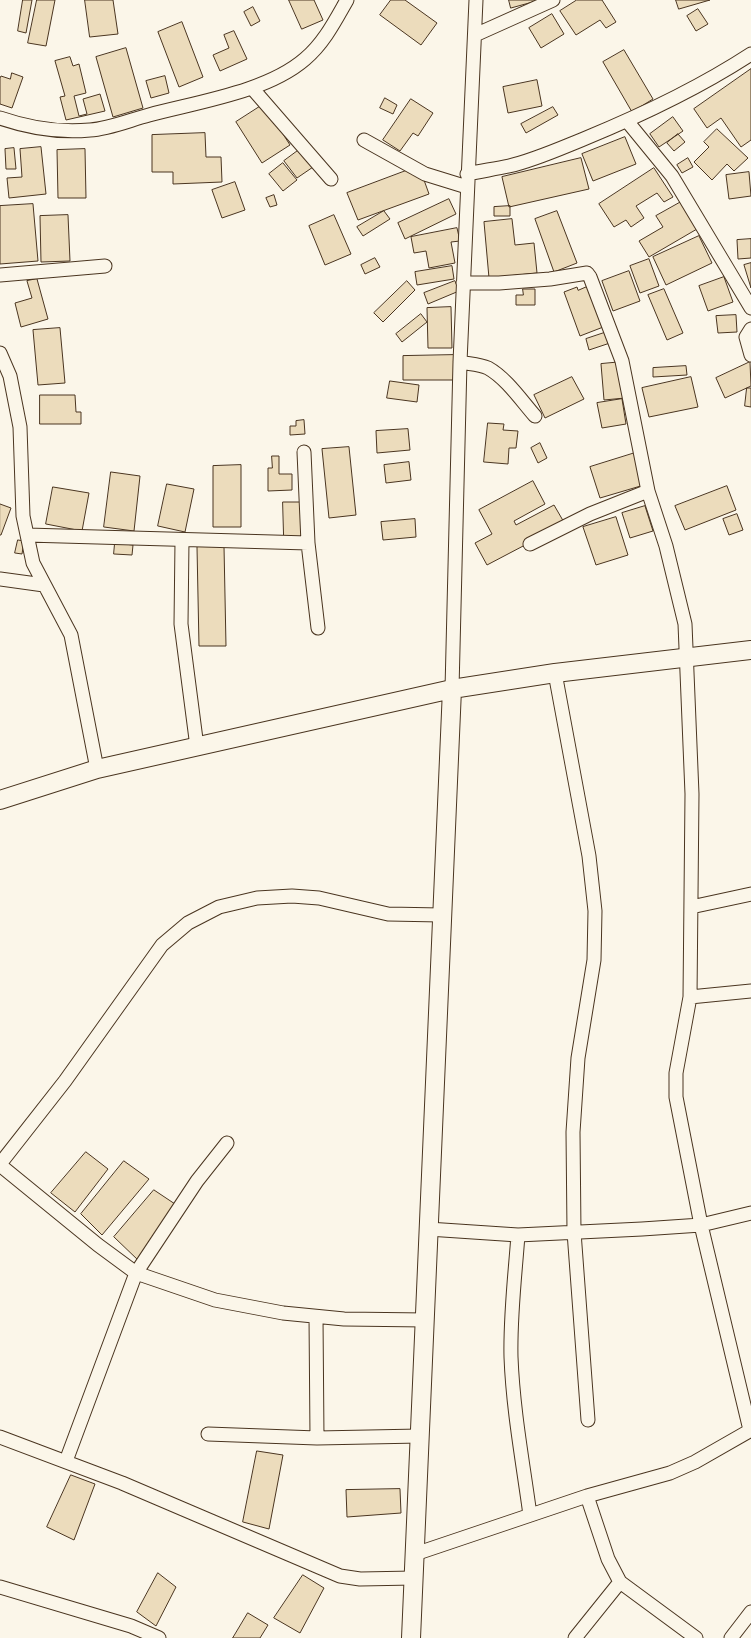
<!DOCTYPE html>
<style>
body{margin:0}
canvas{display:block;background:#fbf6e9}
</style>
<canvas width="751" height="1638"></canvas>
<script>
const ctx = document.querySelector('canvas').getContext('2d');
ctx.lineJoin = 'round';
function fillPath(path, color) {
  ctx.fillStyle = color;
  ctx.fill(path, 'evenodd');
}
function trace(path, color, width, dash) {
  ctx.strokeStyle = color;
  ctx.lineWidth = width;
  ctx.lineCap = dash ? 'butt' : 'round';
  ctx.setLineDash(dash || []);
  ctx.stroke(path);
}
const building = new Path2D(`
 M23 0H32L26 33 18 31Z
 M37 0H55L46 46 28 43Z
 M85 0H113L118 34 90 37Z
 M289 0H314L323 20 302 29Z
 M391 0H405L437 23 421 45 380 15Z
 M509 0H540L511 8Z
 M577 0H602L616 22 606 28 600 20 576 35 560 11Z
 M676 0H710L679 9Z
 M253 7 260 21 251 26 244 12Z
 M698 9 708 24 696 31 687 16Z
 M552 14 564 34 541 48 529 28Z
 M182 22 203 77 179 87 158 32Z
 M234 31 247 59 220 71 213 55 229 48 224 35Z
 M126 48 143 108 113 117 96 57Z
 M624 50 653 99 632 112 603 62Z
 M70 57 73 66 79 64 86 93 74 96 79 116 87 114 83 99 100 94 105 111 66 120 60 97 65 96 55 61Z
 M751 69V140L741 147 721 118 707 128 694 109Z
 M12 73 23 77 12 108 0 104V78L1 76 10 79Z
 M165 76 169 93 151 98 146 81Z
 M537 80 542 106 508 113 503 87Z
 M385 98 397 105 393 114 380 108Z
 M411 99 433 113 418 136 413 133 400 151 383 140Z
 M264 104 290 145 262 163 236 122Z
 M553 107 558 115 526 133 521 124Z
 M673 117 683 131 659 147 650 134Z
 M717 129 748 158 734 171 727 164 712 180 694 162 709 147 704 142Z
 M205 133 206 157H221L222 182 173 184V172H152V135Z
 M678 134 685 142 674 151 667 143Z
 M625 137 636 164 593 181 582 154Z
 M41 147 46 194 9 198 7 178 22 177 20 149Z
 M303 147 316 165 297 178 284 161Z
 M14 148 16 169H6L5 149Z
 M85 149 86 198H58L57 150Z
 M581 158 589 189 509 207 502 177Z
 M688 158 693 167 682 173 677 165Z
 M283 163 297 180 283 191 269 174Z
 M419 166 429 194 358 220 347 193Z
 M654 168 673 197 664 202 657 193 636 206 644 218 631 227 626 220 614 227 599 204Z
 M749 172 751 196 729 199 726 175Z
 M235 182 245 210 222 218 212 190Z
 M274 195 277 205 270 207 266 198Z
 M449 199 456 214 405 239 398 223Z
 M681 202 697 229 649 257 639 241 663 227 656 216Z
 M33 204 38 261 0 264V206Z
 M510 206V216H494V207Z
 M384 211 390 219 363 236 357 227Z
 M557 211 577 263 554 272 535 219Z
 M68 215 70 261 41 262 40 216Z
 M334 215 351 254 325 265 309 226Z
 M512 219 515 245 534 243 537 273 489 278 484 222Z
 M457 228 460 241 451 242 455 263 429 268 426 251 414 253 411 237Z
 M699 236 712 263 666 285 653 257Z
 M751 239V258L738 259 737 240Z
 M375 258 380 267 365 274 361 265Z
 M649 259 659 286 640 293 630 266Z
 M751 263V288L744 265Z
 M452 266 454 279 417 285 415 272Z
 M629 271 640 301 613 311 602 281Z
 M724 277 733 302 708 311 699 286Z
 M37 279 48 319 21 327 15 303 32 298 27 281Z
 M407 281 415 290 383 322 374 313Z
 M455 281 459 291 428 304 424 293Z
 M596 283 611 324 580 336 564 292 577 287 578 290Z
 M523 289H535V305H516V295H523Z
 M664 289 683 333 667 340 648 295Z
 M451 307 452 348H428L427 308Z
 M421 314 427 322 402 342 396 334Z
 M736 315 737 332 718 333 716 316Z
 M60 328 65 383 38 385 33 330Z
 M613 330 616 341 589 350 586 339Z
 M454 355V380H403V356Z
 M622 362 625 398 604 400 601 364Z
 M750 362 751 386 725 398 716 378Z
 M686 366 687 375 653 377V368Z
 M572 377 584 399 545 418 534 395Z
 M691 377 698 407 649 417 642 388Z
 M390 381 419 385 417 402 387 398Z
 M747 388H751V407L745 406Z
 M40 395H75L76 412H81V424H40Z
 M622 399 626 424 602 428 597 403Z
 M304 420 305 434 290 435V426H296V421Z
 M488 423 504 424 503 430 518 431 516 448H509L508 464 484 462Z
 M408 429 410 450 377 453 376 431Z
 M540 443 547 458 538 463 531 448Z
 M349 447 356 515 329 518 322 449Z
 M635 453 644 485 600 498 590 467Z
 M272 456H279V474H292V490L268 491V468H272Z
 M409 462 411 480 386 483 384 465Z
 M241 465V527H213V466Z
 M111 472 140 476 134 531 104 527Z
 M533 481 545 504 514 521 516 525 554 505 565 524 487 565 475 543 492 534 479 510Z
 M167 484 194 489 185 532 158 526Z
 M727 486 736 510 685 530 675 506Z
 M53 487 89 493 82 531 46 524Z
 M283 502H303V537H284Z
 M0 504 11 508 1 535H0Z
 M645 506 653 531 630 538 622 513Z
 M737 514 743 530 729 535 723 519Z
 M616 517 628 555 596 565 583 527Z
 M415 519 416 537 383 540 381 522Z
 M18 540 24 541 22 554 15 553Z
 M115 543 133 545 132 555 114 554Z
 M224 546 226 646H199L197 547Z
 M86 1152 108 1169 75 1212 51 1193Z
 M124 1161 149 1179 102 1235 81 1214Z
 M154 1190 175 1204 139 1261 114 1237Z
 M257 1451 283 1455 269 1529 243 1522Z
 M71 1475 95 1484 74 1540 47 1527Z
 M400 1489 401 1513 347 1517 346 1490Z
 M158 1573 176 1587 156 1626 137 1612Z
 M303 1575 324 1588 300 1633 274 1618Z
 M248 1613 268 1625 260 1638H233Z`);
const street = new Path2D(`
 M475 35 553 0
 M252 88 331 179
 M0 118C29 128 59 133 90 130 109 129 130 120 149 115 197 102 267 92 305 59 324 43 335 21 347 0
 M627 121 672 176 751 308
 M364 140 425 174 467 187
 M467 174C481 171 495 169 509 166 535 160 561 148 586 138 644 114 699 88 751 54
 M0 275 105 266
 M463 283H499L550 279 587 273 590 277 622 361 648 491 666 546 685 624 692 794 690 997 676 1073V1097L701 1225 750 1430
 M751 329 746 337 751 355
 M0 353 10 376 20 427 23 516 33 563 71 635 97 769
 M460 362C469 364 479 364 488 368 506 378 521 400 535 416
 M304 452 308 543 318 628
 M27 535 308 543
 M182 541 181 624 197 747
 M530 544 590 514 648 491
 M0 579 44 585
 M555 673 589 856 595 911 594 960 578 1058 573 1132 574 1232 588 1420
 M452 689 460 362 476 0
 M691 907 751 894
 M690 997 751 991
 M0 1164 65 1081 162 945 188 923 219 907 257 898 292 896 319 898 388 914 441 915
 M0 1165 98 1245 136 1273 215 1300 283 1313 344 1319 426 1320
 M428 1229 518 1235 642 1229 701 1225 751 1213
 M518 1235C515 1276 510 1316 511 1357 513 1410 523 1463 530 1515
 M316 1317 317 1438
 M208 1434 317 1438 420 1436
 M0 1437 122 1483 340 1576 360 1579 414 1578
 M66 1461 136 1273 197 1181 227 1143
 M587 1496 608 1559 620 1582 696 1638
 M415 1554 587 1496 670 1473 695 1462 751 1430
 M0 1587 131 1626 159 1638
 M575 1638 620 1582
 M731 1638 751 1612`);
const secondary = new Path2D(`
 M0 800 97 769 452 689 555 673 751 650
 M411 1638 452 689`);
fillPath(building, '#ecdcbc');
trace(building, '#4a3520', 1);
trace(street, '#4a3520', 15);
trace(secondary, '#4a3520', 20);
trace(street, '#fbf6e9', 13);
trace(secondary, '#fbf6e9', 18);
</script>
